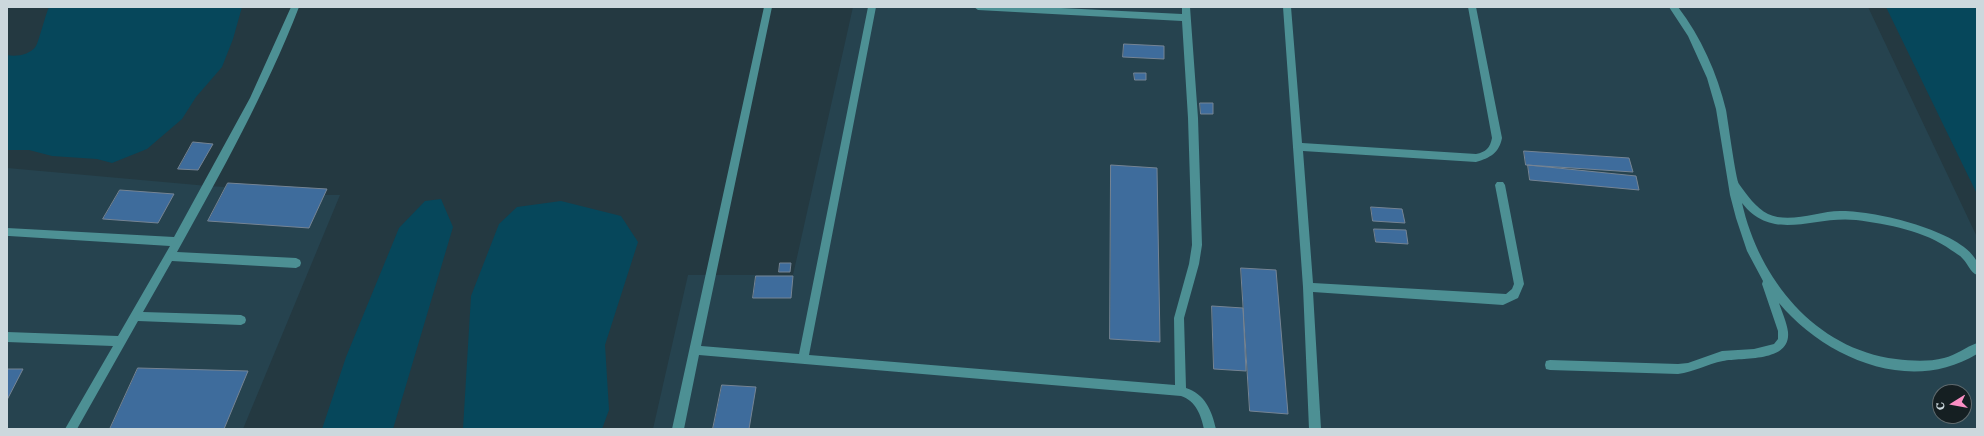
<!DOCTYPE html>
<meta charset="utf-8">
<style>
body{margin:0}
#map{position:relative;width:1984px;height:436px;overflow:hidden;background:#243941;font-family:"Roboto Serif",serif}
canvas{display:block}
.frame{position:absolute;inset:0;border:8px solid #ccd8dd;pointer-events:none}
.north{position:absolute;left:1932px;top:384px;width:40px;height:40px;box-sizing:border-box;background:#151f22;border:1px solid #5e696d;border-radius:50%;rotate:259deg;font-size:11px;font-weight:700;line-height:16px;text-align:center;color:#ccd8dd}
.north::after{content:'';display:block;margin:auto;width:14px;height:18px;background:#fb8fc4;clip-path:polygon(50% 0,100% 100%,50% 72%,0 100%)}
</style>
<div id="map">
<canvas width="1984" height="436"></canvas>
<div class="frame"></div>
<div class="north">С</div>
</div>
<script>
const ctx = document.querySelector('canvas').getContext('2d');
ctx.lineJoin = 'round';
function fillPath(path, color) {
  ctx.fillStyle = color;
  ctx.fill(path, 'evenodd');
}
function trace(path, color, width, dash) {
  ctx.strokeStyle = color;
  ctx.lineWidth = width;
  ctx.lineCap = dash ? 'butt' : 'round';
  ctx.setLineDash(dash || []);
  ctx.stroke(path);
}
const built = new Path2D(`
 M853 7H1868L1977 237V429H653L688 275H793ZM1940 392H1964V416H1940Z
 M7 168 208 186 225 187 228 183 327 189 325 195H340L243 429H7Z`);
const green = new Path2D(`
 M49 7H242L233 39 222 67 196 97 182 119 147 149 112 163 97 159 52 156 29 150H7V55C16 57 30 55 36 46 38 44 46 13 49 7Z
 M1886 7H1977V194Z
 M441 199 453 227 393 429H322L346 357 399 228 425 201Z
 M561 201 621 216 638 242 605 345 609 410 602 429H463L471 296 499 224 517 207Z`);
const building = new Path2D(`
 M1124 44 1164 46V59L1123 57Z
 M1134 73H1146V80H1135Z
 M1200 103H1213V114H1201Z
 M193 142 213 144 198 170 178 169Z
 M1524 151 1629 158 1633 172 1526 165Z
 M1111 165 1157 168 1160 342 1110 339Z
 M1528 165 1636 176 1639 190 1530 180Z
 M228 183 327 189 309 228 208 221Z
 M120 190 174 194 158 223 103 219Z
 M1371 207 1402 209 1405 223 1373 221Z
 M1374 229 1406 230 1408 244 1376 242Z
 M780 263H791L790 272H779Z
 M1241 268 1276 270 1288 414 1250 411Z
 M756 276H793L791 298H753Z
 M1212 306 1243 308 1246 371 1214 369Z
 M138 368 248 371 224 429H110Z
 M7 369H23L7 400Z
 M722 385 756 387 749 429H713Z`);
const minor = new Path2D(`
 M291 7H299C266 92 221 173 177 252L296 258 300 260 301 263 300 266 296 268 172 261 143 312 241 315 245 317 246 320 245 323 241 325 138 321 77 429H65L113 346 7 342V332L118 336 170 246 9 236H7V228L174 237 250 98Z
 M764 7H772L701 346 799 354 868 7H876L809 355 1175 385 1174 318 1189 264 1192 245 1188 118 1182 21 978 10 974 7H1041L1182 14V7H1190L1198 118 1202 245 1199 264 1184 318 1186 388C1205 394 1212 411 1216 429H1204C1201 415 1196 401 1181 396L699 355 684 429H672Z
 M1283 7H1291L1302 143 1476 154C1486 152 1490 148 1492 138L1468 7H1476L1502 138C1499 153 1490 158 1476 162L1303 151 1313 283 1506 294 1512 289 1514 284 1495 185 1497 182H1503L1505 185 1524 284 1518 298 1503 305 1313 292 1321 429H1309L1303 287Z
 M1669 7H1678C1701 37 1717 73 1726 110 1728 121 1736 181 1739 184 1747 195 1756 208 1768 214 1790 224 1818 211 1840 211 1872 210 1960 230 1976 260 1978 264 1977 270 1977 275 1970 272 1968 264 1963 259 1960 255 1955 253 1951 250 1925 231 1888 224 1856 220 1814 215 1773 243 1742 203 1759 279 1815 349 1896 359 1912 361 1928 362 1944 358 1956 355 1966 347 1977 343V354C1910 395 1825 358 1779 303 1782 312 1787 323 1788 332 1791 363 1742 357 1723 361 1707 364 1694 372 1678 374L1550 370 1546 369 1545 365 1546 361 1550 360 1678 364 1688 363 1722 351 1754 349 1774 344 1778 339V331L1762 284 1763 281 1747 251 1736 218 1730 195 1716 109 1707 78 1688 36Z`);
fillPath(built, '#26434f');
fillPath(green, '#06475b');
fillPath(building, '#3e6c9c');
trace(building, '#758494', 1);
fillPath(minor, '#4d9094');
</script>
